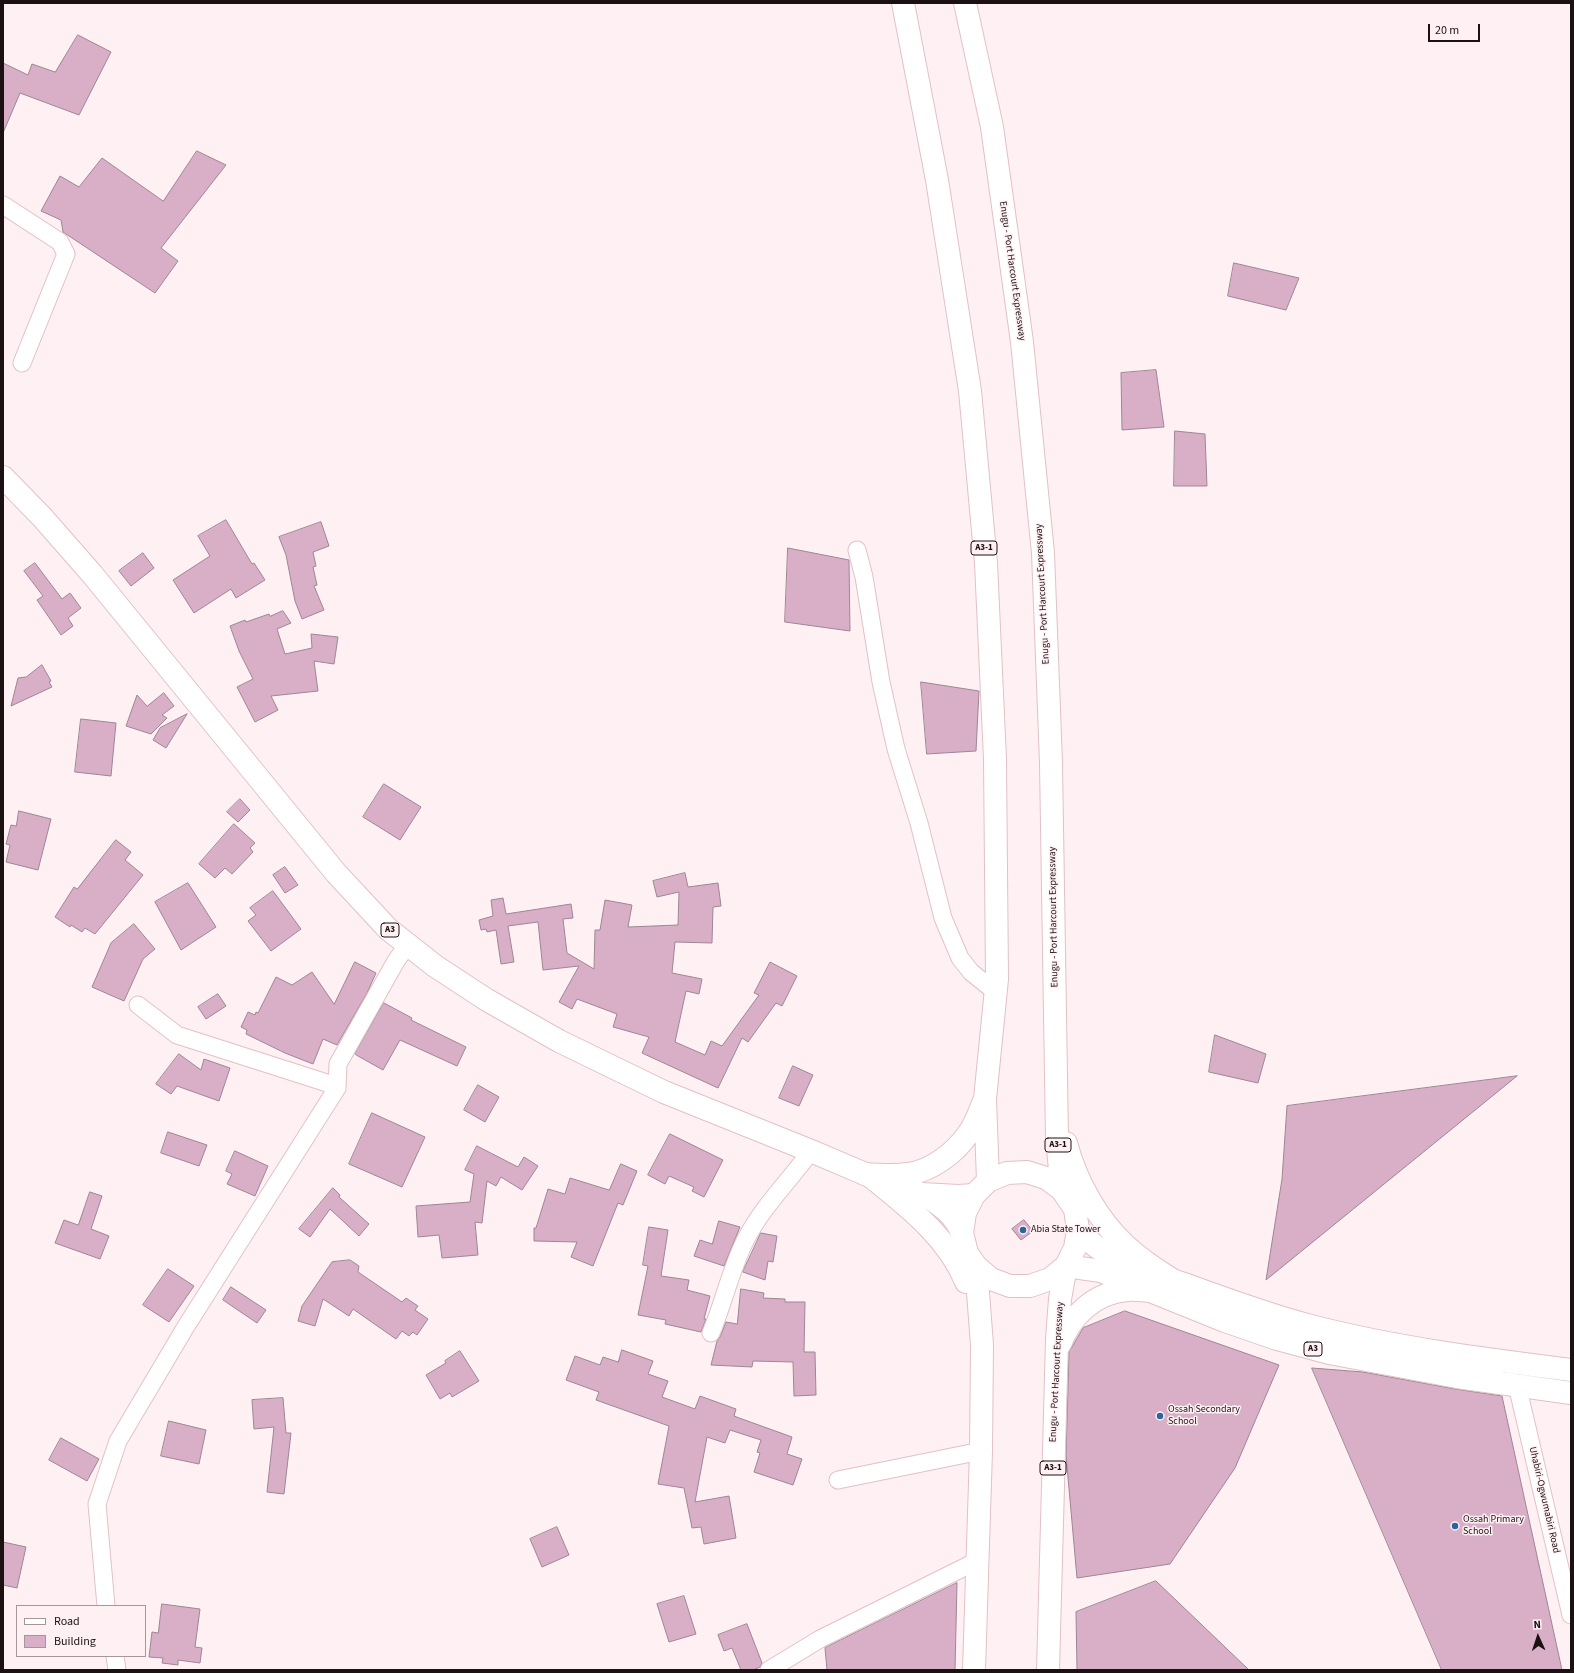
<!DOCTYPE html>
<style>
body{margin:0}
#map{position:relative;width:1574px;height:1673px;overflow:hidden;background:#fff1f3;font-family:"Source Sans 3",sans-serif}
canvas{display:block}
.frame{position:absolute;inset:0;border:4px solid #1b1012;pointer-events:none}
.legend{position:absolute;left:16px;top:1605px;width:130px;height:52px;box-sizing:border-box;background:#fff1f3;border:1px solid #a49799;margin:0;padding:5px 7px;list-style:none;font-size:12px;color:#1b1012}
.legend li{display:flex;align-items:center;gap:8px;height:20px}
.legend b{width:20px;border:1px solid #a49799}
.north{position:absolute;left:1518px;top:1617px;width:40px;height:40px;-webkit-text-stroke:3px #fff1f3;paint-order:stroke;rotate:357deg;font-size:11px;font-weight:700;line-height:16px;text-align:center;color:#1b1012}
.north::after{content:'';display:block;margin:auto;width:14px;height:18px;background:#1b1012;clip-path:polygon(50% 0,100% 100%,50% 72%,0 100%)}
.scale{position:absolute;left:1428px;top:24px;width:52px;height:18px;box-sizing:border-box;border:2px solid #1b1012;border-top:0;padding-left:5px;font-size:12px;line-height:14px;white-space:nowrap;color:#1b1012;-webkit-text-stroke:3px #fff1f3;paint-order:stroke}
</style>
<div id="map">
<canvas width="1574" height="1673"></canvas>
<div class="frame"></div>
<ul class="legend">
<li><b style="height:5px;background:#fff"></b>Road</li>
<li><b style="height:11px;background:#d8afc6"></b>Building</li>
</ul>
<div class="north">N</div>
<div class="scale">20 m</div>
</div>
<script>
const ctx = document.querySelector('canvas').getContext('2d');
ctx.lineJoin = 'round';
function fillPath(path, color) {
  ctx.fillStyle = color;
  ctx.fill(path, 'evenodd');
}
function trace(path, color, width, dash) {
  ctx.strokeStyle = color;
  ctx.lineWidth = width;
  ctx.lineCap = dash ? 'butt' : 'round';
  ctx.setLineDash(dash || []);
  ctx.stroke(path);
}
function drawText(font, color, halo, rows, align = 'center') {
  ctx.font = font + ' "Source Sans 3",sans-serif';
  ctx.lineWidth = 3;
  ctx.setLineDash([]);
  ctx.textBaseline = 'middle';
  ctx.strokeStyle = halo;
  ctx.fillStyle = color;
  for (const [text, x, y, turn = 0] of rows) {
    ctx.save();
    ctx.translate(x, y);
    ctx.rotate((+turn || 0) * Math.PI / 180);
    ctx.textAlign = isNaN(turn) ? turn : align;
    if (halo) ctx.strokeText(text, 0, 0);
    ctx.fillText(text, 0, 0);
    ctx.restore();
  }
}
const building = new Path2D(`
 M78 35 111 52 79 115 20 93 3 133V63L28 75 32 64 55 72Z
 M197 151 226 165 161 248 178 261 155 293 63 232 61 220 41 211 60 176 79 187 102 158 163 201Z
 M1234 263 1299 278 1286 310 1228 296Z
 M1156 370 1164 427 1122 430 1121 373Z
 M1175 431 1205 434 1207 486H1174Z
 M226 520 252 564 254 563 265 580 236 598 231 589 194 613 173 580 210 556 198 536Z
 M321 522 329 546 313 552 316 566 313 567 317 585 314 586 324 610 302 619 295 601 286 555 279 537Z
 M788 548 849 560 850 631 785 622Z
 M143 553 154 568 131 586 119 571Z
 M35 563 62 599 70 593 81 608 68 618 73 626 61 635 37 600 43 596 24 571Z
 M283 611 291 623 277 629 285 654 312 648 311 634 338 637 334 664 314 661 318 691 271 696 278 710 255 722 237 687 253 679 239 651 230 626 245 620 246 622 269 614 270 616Z
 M42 665 51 681 49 682 52 687 11 706 18 678 26 677Z
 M921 682 979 691 976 751 927 754Z
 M164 693 174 706 162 715 167 718 151 734 126 726 137 695 147 706Z
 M187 714 166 748 153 740 160 728Z
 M81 719 116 723 111 776 75 772Z
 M384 784 421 807 400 840 363 817Z
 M240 799 250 810 238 822 227 812Z
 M19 811 51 819 38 870 6 862 10 845 6 844 11 825 16 826Z
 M234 824 255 843 250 848 253 852 232 874 225 868 215 878 199 864Z
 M116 840 131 852 125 860 143 875 95 934 85 928 82 932 71 925 70 927 55 917 74 887 77 889Z
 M285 867 298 885 285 893 273 875Z
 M685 873 688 887 718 883 721 906 713 907 712 943 675 942 672 973 702 979 699 994 686 991 675 1042 705 1055 711 1041 722 1046 759 995 754 993 770 962 797 976 782 1006 776 1003 748 1042 742 1038 718 1088 642 1053 649 1037 613 1027 617 1014 577 999 572 1009 559 1002 579 966 543 970 538 922 508 926 514 962 501 964 496 930 487 932 486 929 481 930 479 920 493 916 491 900 503 898 506 914 571 904 573 918 563 919 567 953 594 969 595 930H600L605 900 632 905 628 927 678 925 679 892 657 897 653 881Z
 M188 883 216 927 181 950 155 902Z
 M273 891 301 929 271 951 248 921 256 915 250 908Z
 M134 924 155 949 143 959 124 1001 92 987 111 943Z
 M355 962 376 973 367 993 337 1045 323 1039 313 1064 285 1053 246 1034 247 1030 241 1027 248 1012 255 1015 256 1012 258 1013 276 977 292 985 312 972 334 1004Z
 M218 994 226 1006 206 1019 198 1007Z
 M384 1003 412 1018 411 1020 466 1047 457 1066 400 1040 383 1070 358 1056 355 1054Z
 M1215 1035 1266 1054 1258 1083 1209 1072Z
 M179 1054 201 1070 204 1059 230 1068 219 1101 177 1086 171 1094 156 1084Z
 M793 1066 813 1075 799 1106 779 1098Z
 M1517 1076 1266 1280 1282 1179 1287 1106Z
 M478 1085 499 1097 485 1122 464 1110Z
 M372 1113 425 1137 402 1187 349 1164Z
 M168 1132 207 1145 199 1166 161 1153Z
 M670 1134 723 1160 704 1197 692 1191 694 1187 669 1176 665 1184 648 1175Z
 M477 1146 518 1167 524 1157 538 1166 522 1190 501 1177 496 1186 487 1181 482 1223 475 1222 478 1255 442 1258 439 1235 418 1237 416 1206 470 1202 474 1174 465 1170Z
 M235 1151 268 1166 255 1196 227 1184 232 1174 226 1171Z
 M621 1164 637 1171 623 1205 618 1203 593 1266 571 1257 577 1242 534 1241V1228H536L548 1189 565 1194 570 1178 609 1190Z
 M333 1188 340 1195 339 1197 369 1224 359 1236 330 1209 310 1237 299 1229Z
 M90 1192 102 1196 91 1229 109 1236 100 1259 55 1243 64 1220 78 1225Z
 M1024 1220 1033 1231 1021 1240 1012 1229Z
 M719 1221 740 1227 724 1266 694 1256 700 1240 712 1244Z
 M649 1227 668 1230 661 1276 689 1280 687 1290 710 1296 704 1319H706L701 1332 665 1324 666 1320 638 1315 648 1266 643 1265Z
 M761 1233 777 1236 773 1262 768 1261 765 1280 743 1272Z
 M350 1260 359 1266 358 1272 402 1302 406 1298 418 1306 415 1310 428 1319 417 1335 413 1332 409 1336 402 1331 396 1339 353 1309 349 1316 323 1299 315 1326 298 1321 302 1306 332 1262Z
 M168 1269 194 1286 169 1322 143 1305Z
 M231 1287 266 1310 257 1323 223 1300Z
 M741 1289 764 1293 763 1298 785 1299V1302H805L804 1352H815L816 1395 794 1396 793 1362 753 1361 752 1367 711 1365 717 1341 720 1337 726 1322 737 1324Z
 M1125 1311 1279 1365 1235 1468 1170 1564 1077 1578 1066 1455 1069 1352 1083 1328Z
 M622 1350 653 1361 648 1374 668 1381 662 1397 695 1409 700 1396 736 1409 734 1416 742 1419 792 1437 787 1454 802 1459 793 1485 754 1472 760 1453 757 1452 761 1440 730 1430 725 1443 707 1437 695 1502 729 1496 736 1538 704 1544 701 1527 692 1528 684 1488 658 1484 669 1426 596 1400 599 1392 566 1380 575 1356 600 1365 603 1357 618 1362Z
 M460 1351 479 1381 452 1397 450 1393 440 1399 426 1375 446 1363 445 1361Z
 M1312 1368 1363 1372 1455 1389 1502 1396 1562 1670H1442Z
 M283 1398 286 1433H291L284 1494 267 1492 274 1427 254 1429 252 1400Z
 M169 1421 206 1430 199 1464 161 1456Z
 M61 1438 99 1459 87 1481 49 1460Z
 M557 1527 569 1555 542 1567 530 1539Z
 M3 1542 26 1547 17 1588 3 1585Z
 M1156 1581 1249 1670H1077L1076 1612Z
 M957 1583 955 1670H827L825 1648Z
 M684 1596 696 1634 669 1642 657 1604Z
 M162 1604 200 1609 195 1647 202 1648 200 1663 178 1660V1665L162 1663 163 1658 149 1657 152 1632 158 1633Z
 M747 1624 762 1663 760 1667 753 1670H741L732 1648 724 1651 718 1635Z`);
const minor = new Path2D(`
 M3 205 60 242 66 254 22 363
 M857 550 864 577 881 682 896 749 919 823 943 918 960 958 971 972 997 993
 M138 1005 177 1035 327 1083 337 1088
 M711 1333C724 1302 731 1268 746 1239 763 1206 790 1180 811 1151
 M1517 1385 1571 1615
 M838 1480 981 1451
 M106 1606 97 1504 118 1441 185 1328 337 1088 338 1064 396 961 408 944
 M115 1656 117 1670
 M769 1670 820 1639 977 1561`);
const major = new Path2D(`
 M3 477 42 517 92 574 336 873 388 929 435 966 487 1000 559 1041 664 1092 811 1151 870 1176 922 1194 958 1196 974 1195
 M923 1194C941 1205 954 1214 962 1233
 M1078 1230C1106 1262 1148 1272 1187 1285 1228 1300 1269 1315 1311 1326 1396 1348 1484 1359 1571 1370
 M1066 1266 1101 1271 1225 1321 1277 1339 1329 1353 1457 1377 1571 1393`);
const highway = new Path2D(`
 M903 3 937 180 970 391 986 563 995 759 997 979 985 1099 988 1181
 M965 3 992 127 1022 342 1043 553 1051 763 1057 1139 1062 1190 1075 1209 1078 1230 1075 1248 1066 1266 1050 1279 1030 1286H1010L991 1279 976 1266 967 1253 962 1233 965 1213 974 1195 988 1181 1007 1173 1027 1172 1046 1178 1062 1190
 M1066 1143C1076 1181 1097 1219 1126 1246 1140 1259 1155 1269 1171 1279
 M865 1174C879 1175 893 1176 908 1174 931 1171 955 1153 968 1134 975 1125 979 1114 983 1103
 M870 1176C907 1206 948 1237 966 1282
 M1060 1344C1071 1315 1095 1293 1127 1290 1135 1289 1144 1291 1152 1291
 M974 1670 981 1451 982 1345 976 1266
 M1048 1670 1057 1339 1060 1299 1066 1266`);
const markers = [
 [1023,1230,4,"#28669d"],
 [1160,1416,4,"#28669d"],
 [1455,1526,4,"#28669d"]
];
const shields = [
 [984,548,26],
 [390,930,18],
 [1058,1145,26],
 [1313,1349,18],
 [1053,1468,26]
];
const shieldNames = [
 ["A3-1",984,548],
 ["A3",390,930],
 ["A3-1",1058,1145],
 ["A3",1313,1349],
 ["A3-1",1053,1468]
];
const streetNames = [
 ["Enugu - Port Harcourt Expressway",1012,271,82],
 ["Enugu - Port Harcourt Expressway",1043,594,-93],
 ["Enugu - Port Harcourt Expressway",1054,917,-91],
 ["Enugu - Port Harcourt Expressway",1057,1372,-87],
 ["Uhabiri-Ogwumabiri Road",1544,1500,77]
];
const poiNames = [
 ["Abia State Tower",1031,1230],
 ["Ossah Secondary",1168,1410],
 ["School",1168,1422],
 ["Ossah Primary",1463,1520],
 ["School",1463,1532]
];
fillPath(building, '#d8afc6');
trace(building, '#9f8593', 1);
trace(minor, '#e1c1c6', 19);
trace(major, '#e1c1c6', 24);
trace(highway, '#e1c1c6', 24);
trace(minor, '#fff', 17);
trace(major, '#fff', 22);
trace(highway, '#fff', 22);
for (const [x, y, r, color] of markers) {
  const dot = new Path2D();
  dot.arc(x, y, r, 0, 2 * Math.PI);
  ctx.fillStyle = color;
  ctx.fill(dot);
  trace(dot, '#fff1f3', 1.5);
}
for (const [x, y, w] of shields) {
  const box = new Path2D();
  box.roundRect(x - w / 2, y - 7, w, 14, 3);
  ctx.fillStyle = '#fff1f3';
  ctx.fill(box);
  trace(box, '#1b1012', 1);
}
drawText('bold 9px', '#1b1012', null, shieldNames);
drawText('10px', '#1b1012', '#fff1f3', streetNames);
drawText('10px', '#1b1012', '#fff1f3', poiNames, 'left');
</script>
